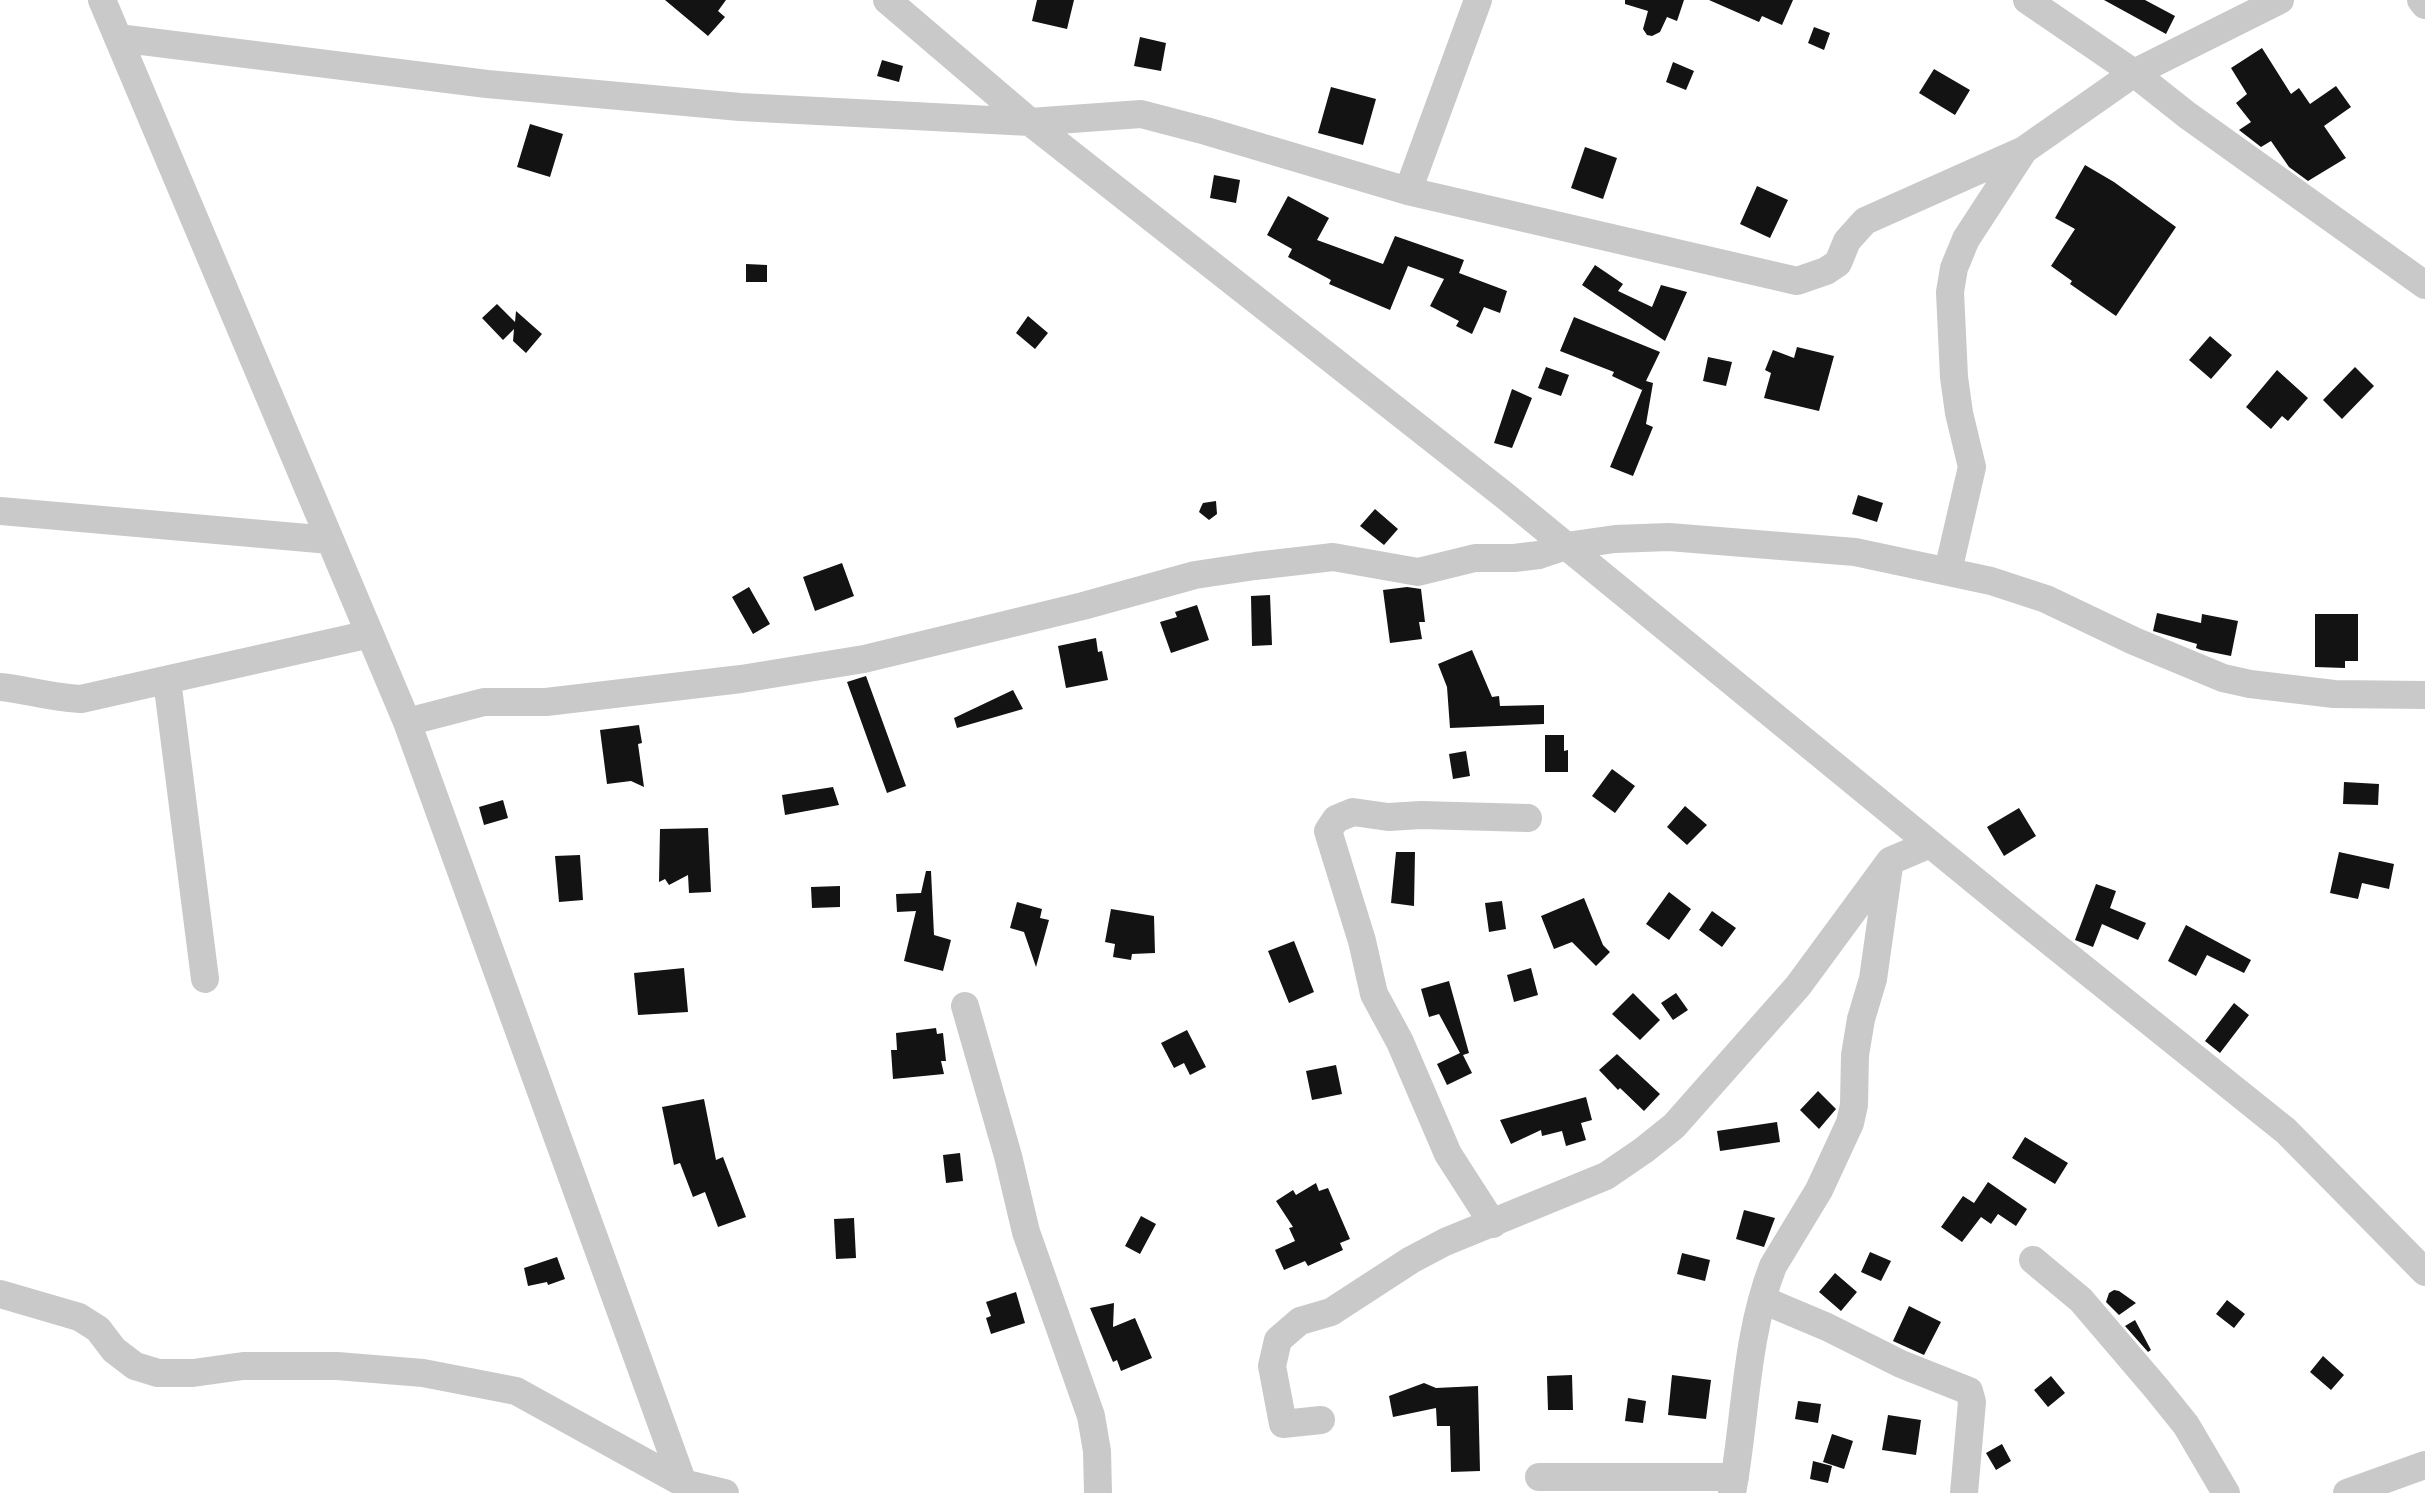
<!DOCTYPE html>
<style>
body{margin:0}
canvas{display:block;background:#fff}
</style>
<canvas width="2425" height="1493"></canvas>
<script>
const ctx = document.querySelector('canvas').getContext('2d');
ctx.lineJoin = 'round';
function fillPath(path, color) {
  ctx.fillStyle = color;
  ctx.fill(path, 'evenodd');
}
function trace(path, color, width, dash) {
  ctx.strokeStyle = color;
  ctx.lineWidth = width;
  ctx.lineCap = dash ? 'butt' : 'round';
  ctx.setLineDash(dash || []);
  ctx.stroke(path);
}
const building = new Path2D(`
 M665 0H726L718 11 725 17 708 36Z
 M1037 0H1074L1067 29 1032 21Z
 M1625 0H1684L1677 21 1667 17 1660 32 1652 36 1647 35 1643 29 1648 11 1625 4Z
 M1709 0H1793L1782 25 1762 16 1759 22Z
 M2104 0H2145L2175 16 2166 34Z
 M1814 27 1830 33 1824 50 1808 43Z
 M1140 37 1166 43 1161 71 1134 66Z
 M2262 48 2291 94 2299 88 2310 104 2336 86 2351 107 2324 126 2346 158 2308 181 2289 167 2271 141 2261 147 2239 130 2251 122 2236 103 2247 94 2231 68Z
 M882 60 903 66 899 82 877 76Z
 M1673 62 1694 71 1686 90 1666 82Z
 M1934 69 1970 90 1955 115 1919 93Z
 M1331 87 1376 99 1363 145 1318 133Z
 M530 124 563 134 550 177 517 167Z
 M1585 147 1617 158 1603 199 1571 188Z
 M2085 165 2114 182 2176 227 2116 316 2070 284 2072 281 2051 266 2075 229 2055 218Z
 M1214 175 1240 180 1236 203 1210 198Z
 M1757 186 1788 200 1770 238 1740 224Z
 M1288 196 1329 218 1317 240 1383 264 1395 236 1464 260 1459 273 1507 291 1500 313 1484 307 1472 334 1456 326 1459 321 1430 306 1444 279 1408 266 1390 310 1329 284 1331 280 1288 257 1292 249 1267 235Z
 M746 264 767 265V282H746Z
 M1595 265 1623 284 1618 291 1652 307 1661 285 1687 292 1665 341 1582 285Z
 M497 304 515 322 516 311 542 334 526 353 513 341 514 329 503 340 482 318Z
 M1028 316 1048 333 1035 349 1016 333Z
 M1574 317 1660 352 1646 381 1653 383 1646 424 1653 427 1633 476 1610 467 1643 388 1642 390 1612 376 1614 372 1560 351Z
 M2210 336 2232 355 2211 379 2189 360Z
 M1797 347 1834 356 1819 411 1764 398 1771 373 1765 370 1773 350 1794 358Z
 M1708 357 1732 362 1726 386 1703 381Z
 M1546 367 1569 375 1561 396 1538 388Z
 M2355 367 2374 386 2342 419 2323 400Z
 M2277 370 2308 398 2288 421 2282 416 2271 429 2246 407Z
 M1512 389 1532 398 1512 448 1494 443Z
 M1858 495 1883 503 1877 522 1852 514Z
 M1216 501 1217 514 1209 520 1199 512 1201 507 1203 503Z
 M1375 509 1398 529 1384 545 1360 526Z
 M842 563 854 596 815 611 803 577Z
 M749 587 770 624 753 634 732 597Z
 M1407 587 1421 589 1425 622H1419L1422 639 1390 643 1383 590Z
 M1270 595 1272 645 1252 646 1251 596Z
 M1197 605 1209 640 1171 653 1160 622 1177 617 1175 612Z
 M2157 613 2201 623 2202 614 2238 621 2231 656 2201 650 2196 648 2197 644 2153 631Z
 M2315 614H2358V661H2345V668L2315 667Z
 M1096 638 1098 652 1102 651 1108 680 1066 688 1058 646Z
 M1472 650 1492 697 1499 696 1500 706 1544 705V724L1450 728 1447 687 1438 664Z
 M866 676 906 786 887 793 847 682Z
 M1013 690 1023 709 957 728 954 718Z
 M639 725 642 743 638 744 644 787 631 781 607 784 600 730Z
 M1545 735H1564V751L1568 750V772H1545Z
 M1466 751 1470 776 1453 779 1449 754Z
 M1612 769 1635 786 1615 813 1592 796Z
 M2344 782 2379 784 2378 805 2343 804Z
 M833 787 839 805 785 815 782 795Z
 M503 800 508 818 484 825 479 807Z
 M1685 806 1707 825 1687 845 1667 827Z
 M2019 808 2036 836 2004 856 1987 827Z
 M708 828 711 892 689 893 688 875 669 885 665 879 659 882 660 829Z
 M1396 852H1415L1414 906 1391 903Z
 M2339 852 2394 864 2389 889 2362 883 2358 899 2330 893Z
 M580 855 583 900 559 902 555 856Z
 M926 871H931L934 935 951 940 943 971 904 961 916 911 897 912 896 894 921 893Z
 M2096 884 2116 891 2110 908 2146 923 2138 940 2102 924 2093 947 2075 940Z
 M840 886V907L812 908 811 887Z
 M1669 892 1691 909 1669 940 1646 924Z
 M1584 898 1603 945 1610 952 1596 966 1572 942 1554 949 1541 916Z
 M1502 901 1506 929 1489 932 1485 903Z
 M1017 902 1042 909 1040 918 1049 920 1036 967 1024 932 1010 928Z
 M1111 909 1154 916 1155 953 1132 954 1131 960 1113 957 1115 944 1105 942Z
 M1712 911 1736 928 1722 947 1699 930Z
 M2186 925 2251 960 2244 973 2207 955 2196 976 2168 961Z
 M1294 941 1314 992 1289 1003 1268 951Z
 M684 968 688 1012 638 1015 634 973Z
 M1531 968 1538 995 1514 1002 1507 975Z
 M1449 981 1469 1053 1463 1055 1472 1073 1447 1085 1437 1064 1460 1053 1439 1014 1429 1017 1421 989Z
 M1633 993 1660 1020 1640 1040 1612 1014Z
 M1676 993 1688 1010 1673 1020 1661 1003Z
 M2234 1003 2249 1015 2220 1053 2205 1041Z
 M936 1028 937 1034 943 1033 946 1061H941L944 1074 893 1079 891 1050H897L896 1033Z
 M1187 1030 1206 1067 1190 1075 1184 1063 1174 1068 1161 1043Z
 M1617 1054 1660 1094 1644 1111 1620 1088 1618 1090 1599 1070Z
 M1336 1065 1342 1094 1312 1100 1306 1071Z
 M1818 1091 1836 1109 1819 1129 1800 1110Z
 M1586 1097 1592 1120 1581 1123 1586 1140 1566 1146 1562 1131 1542 1136 1541 1130 1511 1144 1500 1120Z
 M704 1099 716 1160 723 1157 746 1217 718 1227 705 1192 693 1197 680 1163 674 1165 662 1107Z
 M1777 1122 1780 1142 1720 1151 1717 1131Z
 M2025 1137 2068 1163 2055 1184 2012 1158Z
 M960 1153 963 1181 946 1183 943 1155Z
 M1988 1182 2027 1209 2016 1226 1998 1214 1991 1224 1981 1217 1962 1242 1941 1227 1963 1196 1974 1203Z
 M1316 1183 1319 1191 1328 1188 1350 1239 1340 1243 1343 1250 1308 1266 1305 1261 1284 1270 1275 1250 1295 1241 1289 1228 1293 1227 1276 1201 1293 1190 1296 1195Z
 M1744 1210 1775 1218 1764 1247 1736 1239Z
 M1141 1216 1156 1224 1140 1254 1125 1246Z
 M854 1218 856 1258 836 1259 834 1219Z
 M1870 1252 1891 1261 1881 1281 1861 1272Z
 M1682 1253 1710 1260 1705 1281 1677 1274Z
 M557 1257 565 1279 548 1285 547 1282 528 1286 524 1268Z
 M1835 1273 1857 1292 1841 1311 1819 1292Z
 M2114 1290 2119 1291 2136 1303 2119 1315 2106 1302 2109 1293Z
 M1016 1292 1025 1323 991 1334 986 1318 991 1316 986 1302Z
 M2227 1300 2245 1314 2234 1328 2216 1314Z
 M1114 1303 1113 1327 1135 1318 1152 1358 1121 1371 1117 1360 1113 1362 1090 1308Z
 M1909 1306 1941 1322 1924 1355 1893 1341Z
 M2135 1320 2151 1350 2148 1352 2125 1326Z
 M2323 1356 2344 1375 2331 1390 2310 1372Z
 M1572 1375 1573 1410H1548L1547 1376Z
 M1672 1375 1711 1380 1706 1419 1668 1415Z
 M2051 1376 2065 1393 2048 1407 2034 1390Z
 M1424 1383 1436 1388 1478 1386 1480 1471 1451 1472 1450 1426H1437L1436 1408 1393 1417 1389 1396Z
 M1628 1398 1646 1401 1643 1423 1625 1421Z
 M1798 1401 1821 1404 1818 1423 1795 1419Z
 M1888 1415 1921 1420 1916 1455 1882 1450Z
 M1832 1434 1853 1441 1844 1469 1823 1462Z
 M2002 1444 2011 1461 1996 1470 1986 1453Z
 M1813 1461 1832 1466 1828 1483 1810 1479Z`);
const minor = new Path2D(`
 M102 0 407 722 683 1483 694 1493
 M887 0 1030 122 1504 495 2023 920 2286 1131 2425 1272
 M2027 0 2134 73 2187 115 2425 285
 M2421 0 2425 5
 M118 38 487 84 740 107 1030 122 1141 114 1206 131 1408 191 1797 281 1826 271 1838 263 1847 241 1865 221 2024 150 2134 73 2280 0
 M1408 191 1478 0
 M0 511 330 540
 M1948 571 1972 467 1959 413 1954 377 1950 292 1954 268 1966 239 2024 150
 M167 680 205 979
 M0 687C28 690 53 698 81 699L370 634
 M407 722 484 702H546L741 679 864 659 1083 606 1195 575 1255 566 1333 557 1418 572 1475 558H1514L1539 555 1566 546 1615 539 1669 537 1855 552 1991 581 2046 599 2134 641 2223 678 2250 684 2334 694 2425 695
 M965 1006 1008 1156 1026 1232 1091 1416 1097 1451 1098 1493
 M1493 1224 1448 1154 1400 1042 1374 994 1362 941 1328 831 1336 819 1353 812 1388 817 1421 815 1528 818
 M2033 1260 2081 1300 2157 1389 2186 1425 2226 1493
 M0 1294 79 1317 98 1329 114 1350 135 1366 158 1373H193L243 1366H337L423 1373 516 1391 683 1483 725 1493
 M1763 1300 1827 1327 1901 1364 1969 1391 1972 1402 1964 1493
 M1321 1420 1283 1424 1272 1366 1278 1340 1300 1321 1331 1312 1411 1260 1445 1242 1606 1176 1644 1150 1674 1126 1798 986 1890 861 1930 844
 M1539 1477H1735
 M1732 1493C1746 1418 1745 1338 1773 1266L1819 1190 1850 1123 1854 1105 1855 1055 1861 1019 1873 979 1889 866
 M2347 1493 2425 1465`);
fillPath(building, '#131313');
trace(minor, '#c9c9c9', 28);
</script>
